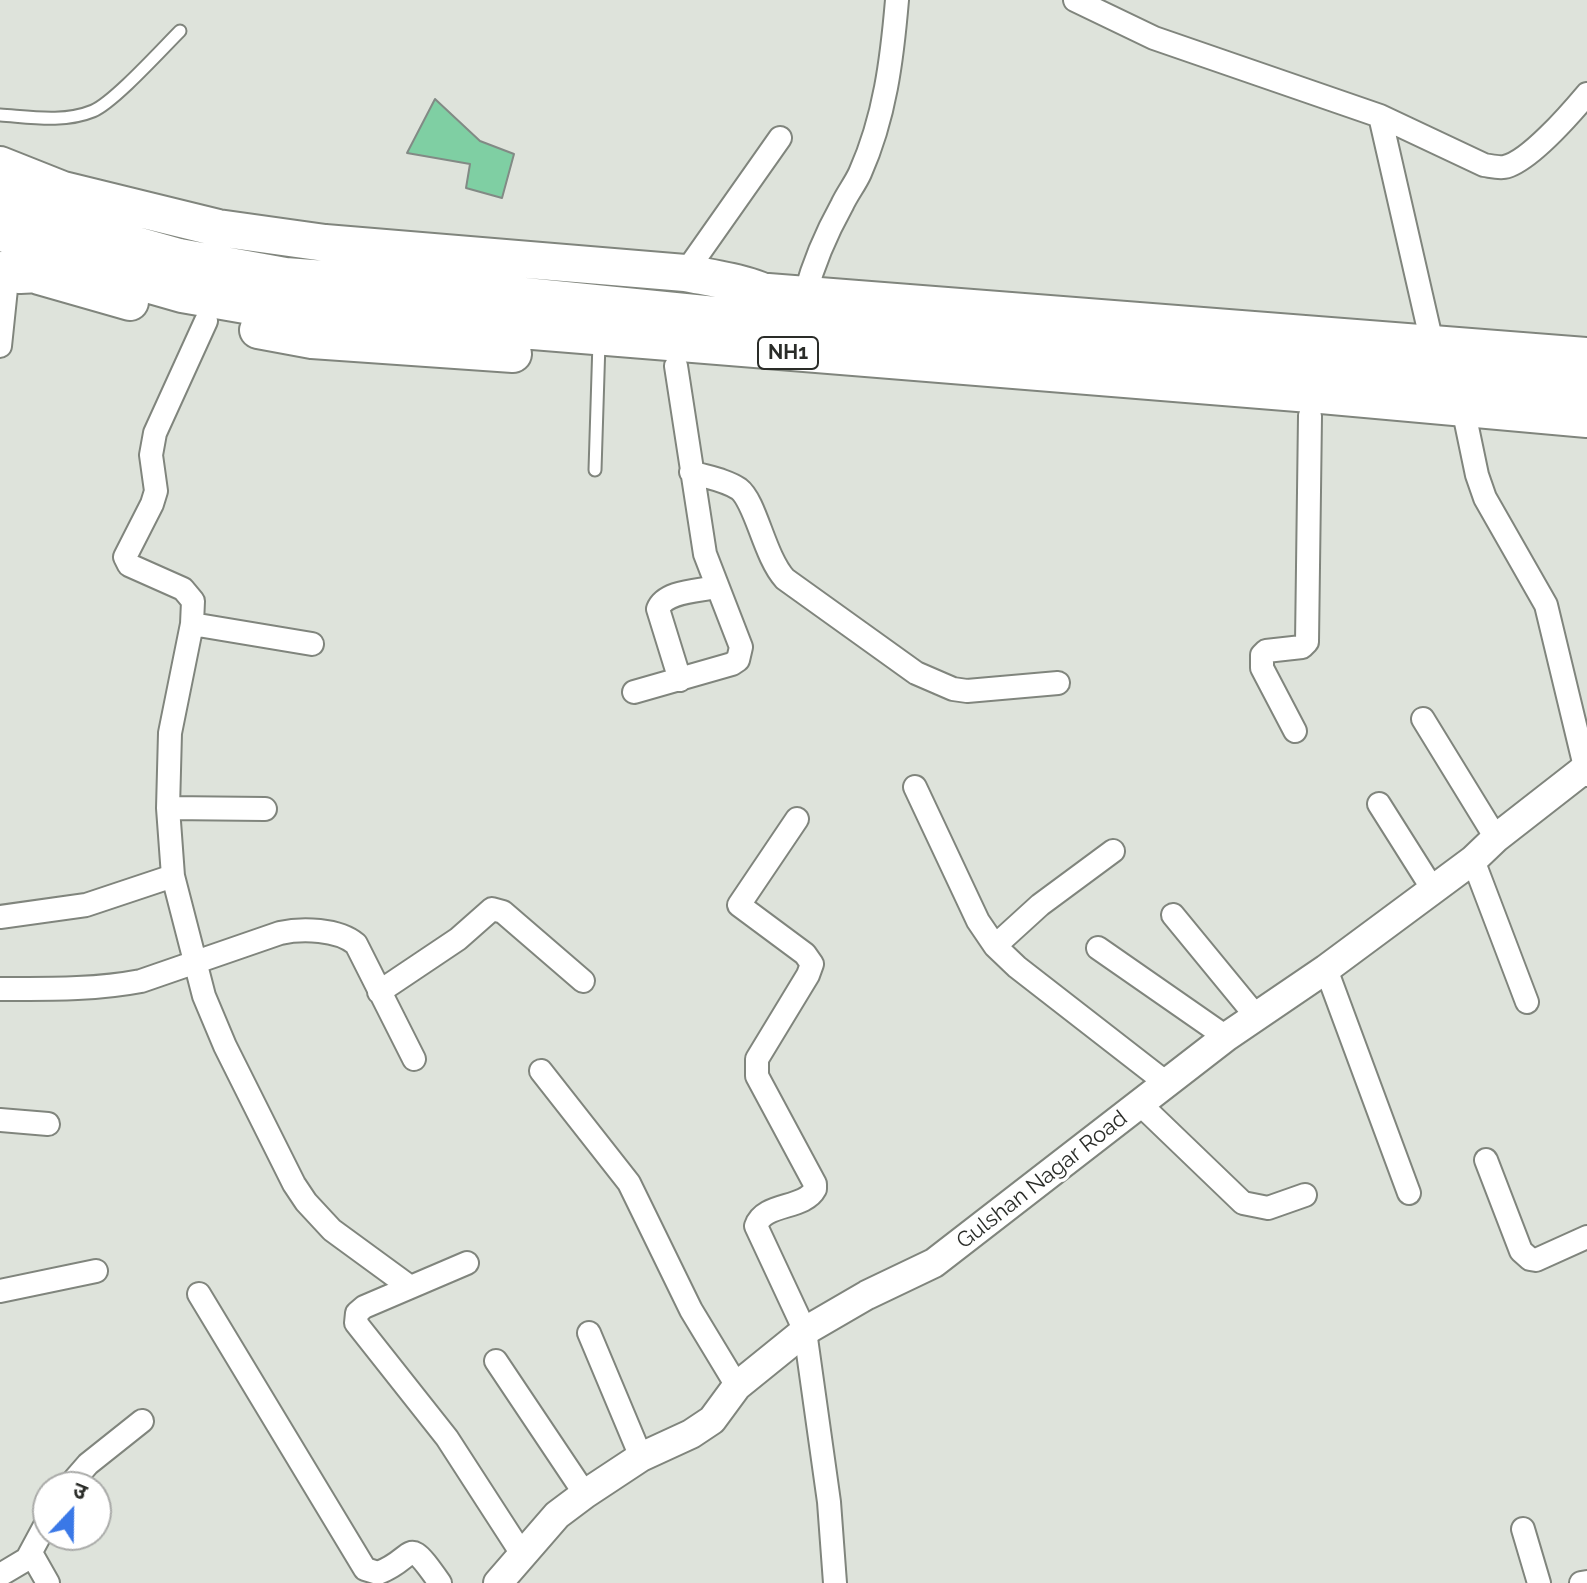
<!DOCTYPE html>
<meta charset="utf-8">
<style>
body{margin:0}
#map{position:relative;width:1587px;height:1583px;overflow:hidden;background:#dee3db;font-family:Raleway,"Noto Sans Devanagari",sans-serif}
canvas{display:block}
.north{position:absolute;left:32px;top:1471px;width:80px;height:80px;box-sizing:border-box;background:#fff;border:2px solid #aaaba9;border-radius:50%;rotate:22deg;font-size:22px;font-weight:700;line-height:32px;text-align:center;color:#2a2c28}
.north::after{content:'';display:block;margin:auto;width:28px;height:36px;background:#3a78e7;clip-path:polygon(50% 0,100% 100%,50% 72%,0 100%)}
</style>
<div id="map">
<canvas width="1587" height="1583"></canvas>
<div class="north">उ</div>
</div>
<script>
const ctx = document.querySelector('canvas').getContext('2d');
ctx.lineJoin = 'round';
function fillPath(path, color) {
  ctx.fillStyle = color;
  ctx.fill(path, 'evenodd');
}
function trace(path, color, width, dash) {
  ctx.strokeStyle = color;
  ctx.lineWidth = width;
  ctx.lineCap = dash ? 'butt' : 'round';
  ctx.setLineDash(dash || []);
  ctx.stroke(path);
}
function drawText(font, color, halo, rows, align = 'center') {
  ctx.font = font + ' Raleway,sans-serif';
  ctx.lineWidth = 7;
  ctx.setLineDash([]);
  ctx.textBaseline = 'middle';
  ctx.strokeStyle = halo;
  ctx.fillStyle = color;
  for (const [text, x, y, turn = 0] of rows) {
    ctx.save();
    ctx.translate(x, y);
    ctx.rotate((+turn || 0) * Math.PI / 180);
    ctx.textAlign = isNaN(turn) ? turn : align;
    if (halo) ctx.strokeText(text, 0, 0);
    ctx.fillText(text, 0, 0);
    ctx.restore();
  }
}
const building = new Path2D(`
 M435 99 480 141 514 154 502 198 466 188 470 164 407 153Z`);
const service = new Path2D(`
 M0 115C30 117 64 123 93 111 114 102 161 50 180 31
 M595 470 599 342`);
const minor = new Path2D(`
 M1075 0 1154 38 1380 116 1484 165C1491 166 1498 168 1504 167 1528 163 1571 113 1587 94
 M1380 116 1432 343
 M685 273 780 138
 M805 295C813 265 827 232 842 205 847 194 855 184 860 173 885 117 892 59 897 0
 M206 321 155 433 151 455 156 491 152 504 125 557 129 565 183 589 193 601 192 624 170 733 168 808 173 876 204 996 225 1046 294 1184 306 1202 332 1230 410 1287
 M0 346 9 260
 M1463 408 1477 475 1485 498 1546 605 1587 775
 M691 472C706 477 726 480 739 489 756 502 764 556 785 579L916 673 953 689 967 691 1058 683
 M192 624 312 644
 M680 680 658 609C665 591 698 591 716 587
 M634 692 732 664 738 660 741 647 705 554 676 366
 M1423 719 1496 838
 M1295 731 1262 668V655L1266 651 1302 647 1307 642 1310 416
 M915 787 978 921 995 946 1017 967 1165 1082
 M1379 804 1432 888
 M168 808 265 809
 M797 819 739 905 805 954 812 964 808 975 757 1059V1076L815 1184V1189C804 1210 764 1202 756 1226L805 1331 829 1502 835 1583
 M1473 860 1527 1002
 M1173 915 1256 1016
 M0 917 86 905 173 876
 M995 946 1040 905 1113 851
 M1098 948 1226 1037
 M1326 969 1409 1193
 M0 989C48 989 94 990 141 981L280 933C302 928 338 929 356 944L414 1059
 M379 992 458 939 492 909 503 912 583 981
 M541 1071 629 1183 691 1310 737 1386
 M1140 1104 1243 1203 1268 1208 1305 1195
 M0 1120 48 1124
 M1486 1160 1521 1251 1530 1259 1536 1260 1587 1237
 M467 1263 364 1307 357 1313 356 1323 447 1438 522 1554
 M0 1291 96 1271
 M199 1294 365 1569 378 1573C418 1558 404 1532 440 1583
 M589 1333 641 1457
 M496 1361 585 1494
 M68 1487 88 1464 142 1421
 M1523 1529 1539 1583
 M31 1553 48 1583
 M0 1575 27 1559 48 1520
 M1581 1583 1587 1582`);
const tertiary = new Path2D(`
 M498 1583 557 1515 585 1494 641 1457 691 1434 712 1420 737 1386 805 1331 867 1295 934 1263 1226 1037 1326 969 1473 860 1496 838 1587 767`);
const trunk = new Path2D(`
 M0 165 63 190 218 228 325 243 685 273C732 282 775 285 805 324
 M0 198 115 239 179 257 285 276 435 287 805 324 1587 387
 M0 232 119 276 182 294 274 310 1310 394 1587 419
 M0 270 20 275 61 273
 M39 276 130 302
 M768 292 1587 356
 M258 330 312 340 513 354`);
const shields = [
 [788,353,60]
];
const shieldNames = [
 ["NH1",788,353]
];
const streetNames = [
 ["Gulshan Nagar Road",1042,1180,-38]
];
fillPath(building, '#7fcfa3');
trace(building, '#828a85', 2);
trace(service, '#80857d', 15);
trace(minor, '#80857d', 26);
trace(tertiary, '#80857d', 32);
trace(trunk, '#80857d', 40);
trace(service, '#fff', 11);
trace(minor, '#fff', 22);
trace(tertiary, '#fff', 28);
trace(trunk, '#fff', 36);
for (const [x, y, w] of shields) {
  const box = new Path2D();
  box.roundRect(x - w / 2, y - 16, w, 32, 6);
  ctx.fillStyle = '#fff';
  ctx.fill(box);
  trace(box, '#2a2c28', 2);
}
drawText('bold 20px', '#2a2c28', null, shieldNames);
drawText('22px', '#2a2c28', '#fff', streetNames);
</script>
